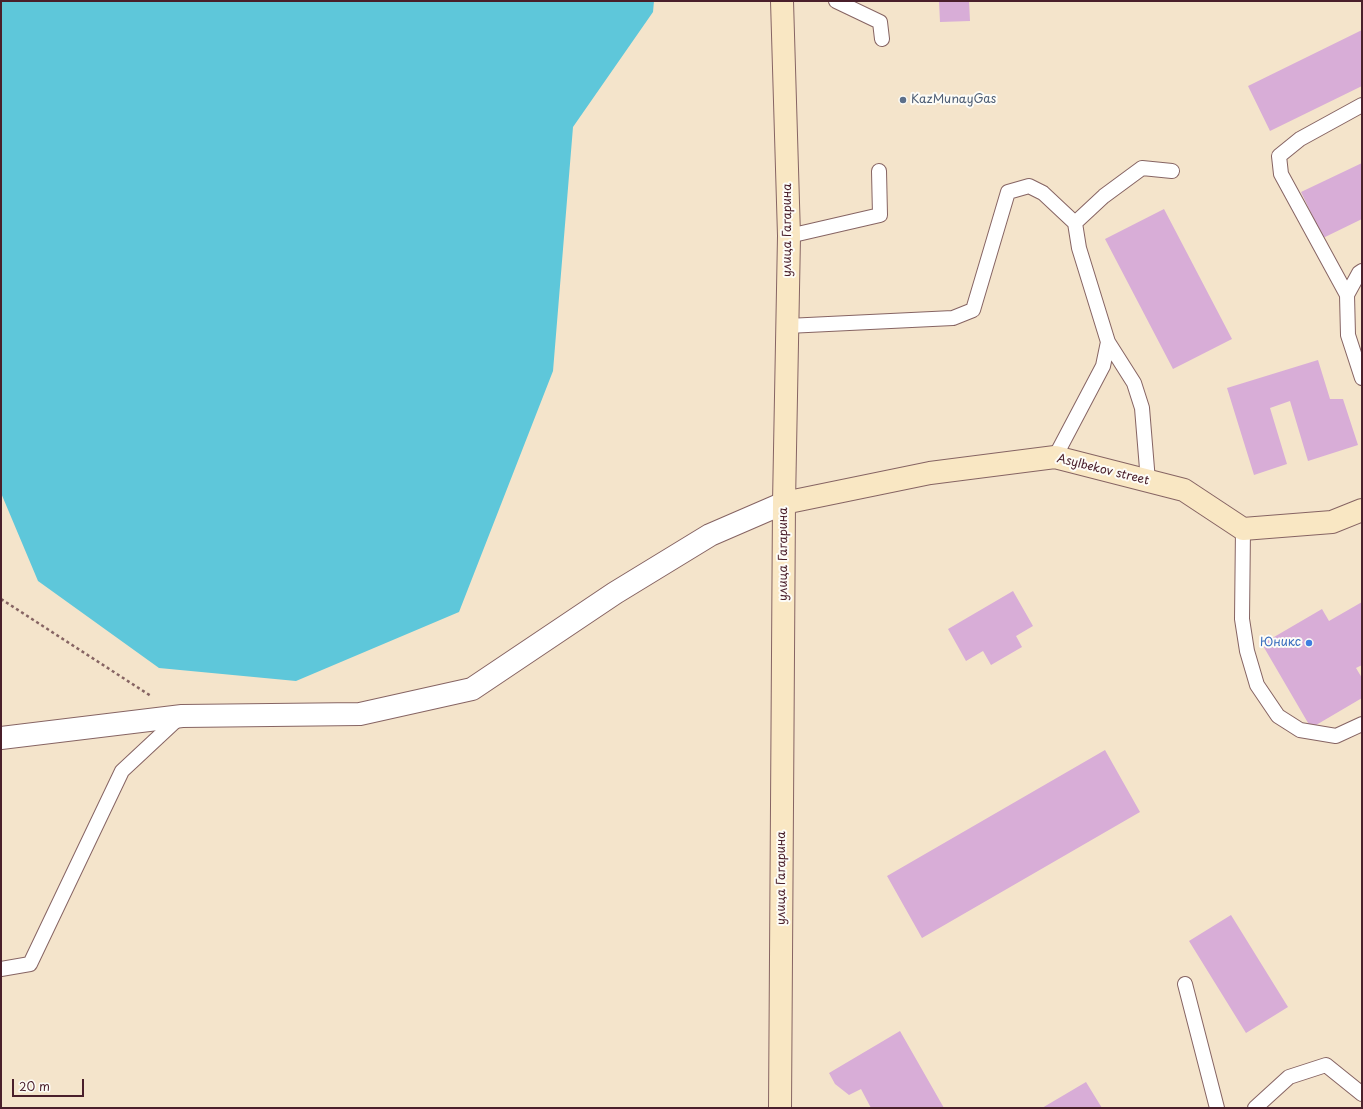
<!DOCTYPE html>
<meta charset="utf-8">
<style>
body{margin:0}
#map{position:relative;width:1363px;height:1109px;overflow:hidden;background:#f4e4cb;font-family:"Playpen Sans",sans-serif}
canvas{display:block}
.frame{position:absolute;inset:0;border:2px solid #4a1f2b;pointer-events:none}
.scale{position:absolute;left:12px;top:1079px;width:72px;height:18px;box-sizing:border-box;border:2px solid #4a1f2b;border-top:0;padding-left:5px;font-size:12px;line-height:14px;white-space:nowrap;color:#4a1f2b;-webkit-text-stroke:3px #fdfcf7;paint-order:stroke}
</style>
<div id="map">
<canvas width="1363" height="1109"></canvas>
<div class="frame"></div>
<div class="scale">20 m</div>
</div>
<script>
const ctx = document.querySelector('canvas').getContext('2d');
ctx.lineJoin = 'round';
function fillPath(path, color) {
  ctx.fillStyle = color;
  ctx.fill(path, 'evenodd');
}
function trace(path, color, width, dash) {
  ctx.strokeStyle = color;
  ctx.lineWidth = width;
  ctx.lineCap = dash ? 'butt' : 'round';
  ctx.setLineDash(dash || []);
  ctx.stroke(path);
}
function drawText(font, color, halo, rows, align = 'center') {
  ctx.font = font + ' "Playpen Sans",sans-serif';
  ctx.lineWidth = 4;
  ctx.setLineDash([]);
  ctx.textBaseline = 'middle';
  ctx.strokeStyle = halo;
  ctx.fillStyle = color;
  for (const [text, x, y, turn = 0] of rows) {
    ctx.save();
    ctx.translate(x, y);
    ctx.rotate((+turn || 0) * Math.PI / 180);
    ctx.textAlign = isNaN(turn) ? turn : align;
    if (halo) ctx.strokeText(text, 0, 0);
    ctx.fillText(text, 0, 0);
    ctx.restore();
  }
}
const water = new Path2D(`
 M1 1H654L653 12 573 127 553 371 459 612 296 681 159 668 38 581 1 493Z`);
const building = new Path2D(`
 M939 1H969L970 21 940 22Z
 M1362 30V86L1270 131 1248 86Z
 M1362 163V219L1323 238 1301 192Z
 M1164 209 1232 339 1173 369 1105 239Z
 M1318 360 1330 399H1343L1358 445 1308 461 1290 401 1270 408 1287 464 1254 475 1227 388Z
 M1013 591 1033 626 1016 636 1022 647 991 665 983 651 966 661 948 629Z
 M1362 602V665L1356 668 1362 678V698L1311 728 1262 644 1322 609 1329 621Z
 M1105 750 1140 812 922 938 887 876Z
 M1231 915 1288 1007 1246 1033 1189 941Z
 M900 1031 944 1108H871L861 1089 849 1095 835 1084 829 1073Z
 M1086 1082 1102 1108H1042Z`);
const path = new Path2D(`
 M1 599 151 696`);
const lane = new Path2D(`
 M836 1 880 22 882 39
 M1075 223 1104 196 1142 168 1172 171
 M789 236 880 215 879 171
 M1362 271 1359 273 1347 295 1348 335 1362 378
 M1347 295 1281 174 1279 156 1300 139 1362 105
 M787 326 953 318 973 310 1008 192 1029 186 1043 193 1075 223 1079 248 1108 342 1103 366 1055 457
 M1108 342 1134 383 1142 408 1148 481
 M1243 529 1242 619 1247 651 1257 685 1278 716 1300 730 1336 736 1362 724
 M1 969 30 964 122 771 181 716
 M1185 984 1217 1108
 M1255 1108 1289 1077 1326 1065 1362 1094`);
const street = new Path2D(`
 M1 738 182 716 360 714 472 689 615 593 710 535 784 503`);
const secondary = new Path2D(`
 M784 503 930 473 1055 457 1184 490 1243 529 1332 522 1362 510
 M780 1108 784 503 789 236 782 1`);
const markers = [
 [903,100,4,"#5c6f8a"],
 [1309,643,4,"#3f7fe0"]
];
const serviceNames = [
 ["KazMunayGas",911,100]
];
const streetNames = [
 ["улица Гагарина",788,230,-90],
 ["Asylbekov street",1103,470,14],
 ["улица Гагарина",784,554,-90],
 ["улица Гагарина",782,878,-90]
];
const shopNames = [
 ["Юникс",1301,643]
];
fillPath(water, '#5ec7da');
fillPath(building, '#d8add7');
trace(lane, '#866463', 16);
trace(street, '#866463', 24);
trace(secondary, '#866463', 24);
trace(path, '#866463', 2.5, [3, 3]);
trace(lane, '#fff', 14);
trace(street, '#fff', 22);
trace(secondary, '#f9e7c3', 22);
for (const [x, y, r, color] of markers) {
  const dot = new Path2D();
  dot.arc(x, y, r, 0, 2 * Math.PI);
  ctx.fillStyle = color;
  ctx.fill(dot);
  trace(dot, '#fdfcf7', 1.5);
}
drawText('12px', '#4e5e75', '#fdfcf7', serviceNames, 'left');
drawText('12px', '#4a1f2b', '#fdfcf7', streetNames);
drawText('12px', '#366cbe', '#fdfcf7', shopNames, 'right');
</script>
